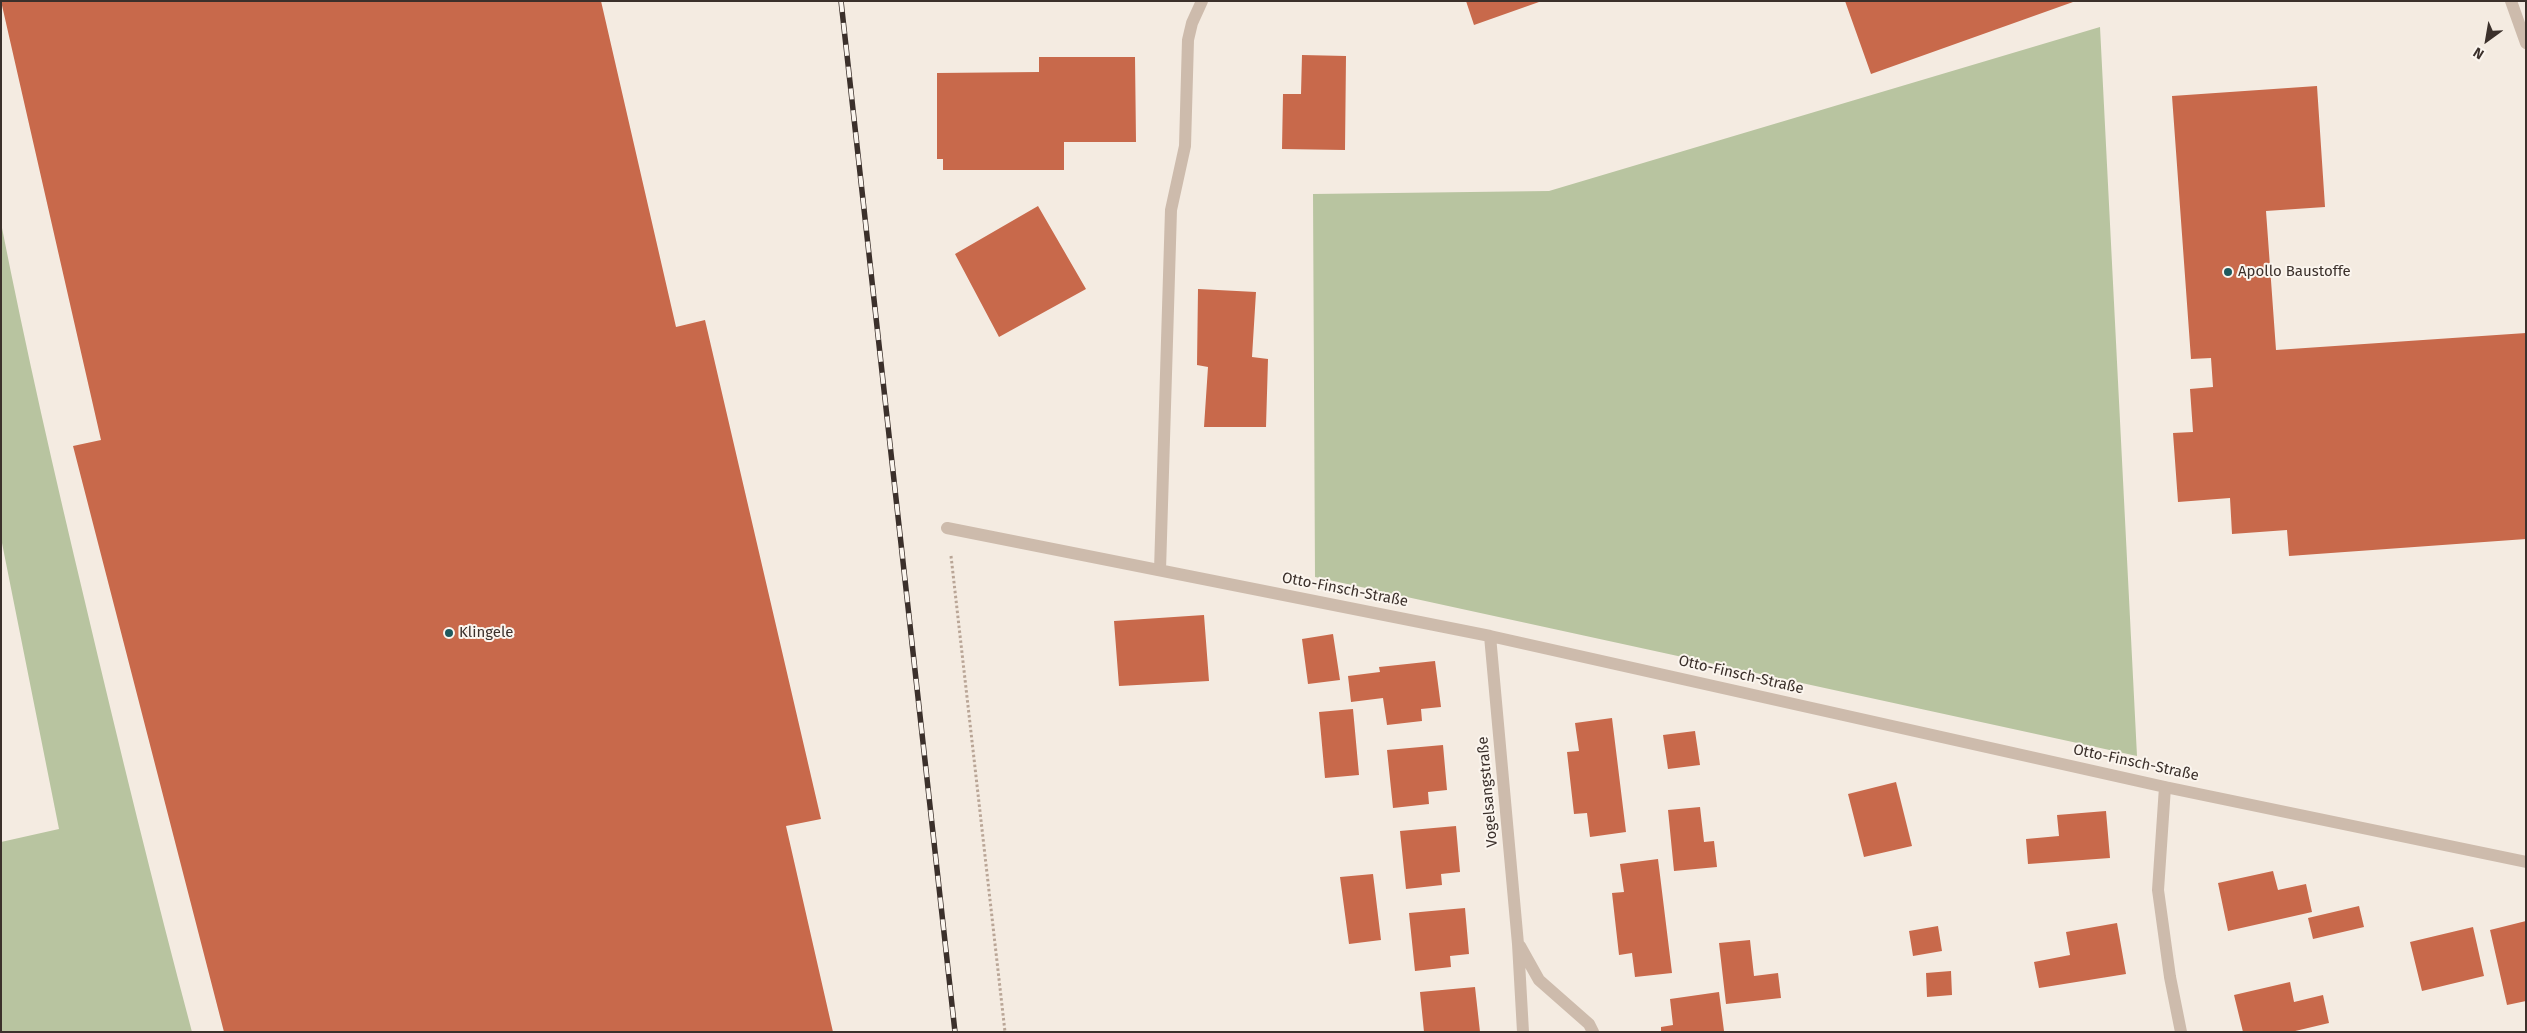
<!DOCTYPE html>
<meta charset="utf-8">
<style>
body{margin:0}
#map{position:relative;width:2527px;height:1033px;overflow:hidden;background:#f4ebe1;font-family:"Fira Sans",sans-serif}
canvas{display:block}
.frame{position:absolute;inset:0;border:2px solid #3b302b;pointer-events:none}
.north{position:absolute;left:2462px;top:15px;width:50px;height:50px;-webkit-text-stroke:4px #fbf5ee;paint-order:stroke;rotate:212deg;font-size:14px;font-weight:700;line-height:20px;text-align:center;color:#3b302b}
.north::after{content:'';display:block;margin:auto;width:18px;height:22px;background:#3b302b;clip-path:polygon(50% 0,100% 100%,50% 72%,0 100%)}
</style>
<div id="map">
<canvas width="2527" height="1033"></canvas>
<div class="frame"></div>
<div class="north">N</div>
</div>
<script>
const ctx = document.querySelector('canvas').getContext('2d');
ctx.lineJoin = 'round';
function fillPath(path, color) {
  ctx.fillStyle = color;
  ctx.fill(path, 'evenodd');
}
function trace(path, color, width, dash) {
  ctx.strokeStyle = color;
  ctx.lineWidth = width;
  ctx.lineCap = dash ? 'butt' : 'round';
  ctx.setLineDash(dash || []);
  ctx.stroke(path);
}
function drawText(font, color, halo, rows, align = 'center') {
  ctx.font = font + ' "Fira Sans",sans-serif';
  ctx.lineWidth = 4;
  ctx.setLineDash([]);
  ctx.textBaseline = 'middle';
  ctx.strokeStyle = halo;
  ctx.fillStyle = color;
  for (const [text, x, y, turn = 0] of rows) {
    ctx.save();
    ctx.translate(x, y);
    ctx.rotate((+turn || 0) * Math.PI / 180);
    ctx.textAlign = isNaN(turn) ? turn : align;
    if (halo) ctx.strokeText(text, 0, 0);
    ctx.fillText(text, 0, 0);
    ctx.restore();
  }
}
const green = new Path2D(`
 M2100 27 2137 756 1315 577 1313 194 1549 191Z
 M1 223C26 350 55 476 85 602 119 746 154 889 192 1032H1V842L59 829 1 538Z`);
const building = new Path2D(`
 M1 1H601L676 327 705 320 821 819 786 826 833 1032H224L73 446 101 440Z
 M1466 1H1539V2L1474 25Z
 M1845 1H2073V2L1871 74Z
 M1302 55 1346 56 1345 150 1282 149 1283 94H1301Z
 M1039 57H1135L1136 142H1064V170H943V159H937V73L1039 72Z
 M2317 86 2325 207 2266 211 2276 350 2526 333V539L2289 556 2287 530 2232 534 2230 498 2178 502 2173 433 2193 432 2190 389 2213 387 2211 358 2191 359 2172 96Z
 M1038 206 1086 289 999 337 955 254Z
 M1198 289 1256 292 1252 357 1268 359 1266 427H1204L1208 367 1197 365Z
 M1204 615 1209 681 1119 686 1114 621Z
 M1333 634 1340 680 1308 684 1302 639Z
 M1435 661 1441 707 1421 709 1422 721 1387 725 1383 698 1351 702 1348 676 1380 672 1379 667Z
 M1353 709 1359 775 1325 778 1319 712Z
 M1612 718 1626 832 1590 837 1587 813 1574 814 1567 752 1579 751 1575 723Z
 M1695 731 1700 765 1668 769 1663 735Z
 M1443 745 1447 790 1428 792 1429 804 1393 808 1387 750Z
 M1896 782 1912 846 1864 857 1848 794Z
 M1700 807 1704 842 1714 841 1717 867 1674 871 1668 810Z
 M2106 811 2110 858 2028 864 2026 839 2059 836 2057 815Z
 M1456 826 1460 872 1441 874 1442 885 1406 889 1400 831Z
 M1658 859 1672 973 1635 977 1632 953 1619 955 1612 893 1624 892 1620 864Z
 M2273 871 2278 890 2306 884 2312 912 2228 931 2218 883Z
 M1373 874 1381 940 1349 944 1340 877Z
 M2359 906 2364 927 2313 939 2308 918Z
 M1465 908 1469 954 1450 956 1451 967 1415 971 1409 913Z
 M2526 921V1001L2507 1005 2490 930Z
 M2117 923 2126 974 2039 988 2034 962 2070 955 2066 932Z
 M1938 926 1942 951 1913 956 1909 931Z
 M2473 927 2484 976 2422 991 2410 942Z
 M1750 940 1754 976 1778 973 1781 998 1726 1004 1719 943Z
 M1951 971 1952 995 1927 997 1926 973Z
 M2290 982 2294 1002 2323 995 2329 1023 2291 1032H2243L2234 995Z
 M1475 987 1480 1032H1424L1420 992Z
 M1719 992 1724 1031 1661 1032V1027L1673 1025 1670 999Z`);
const path = new Path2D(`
 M951 556 1005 1032`);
const minor = new Path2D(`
 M2511 1 2526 43
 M947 528 1490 636 2165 787 2526 862
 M1160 570 1171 210 1185 146 1188 40 1192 23 1202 1
 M1490 636 1518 944 1523 1032
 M2165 787 2158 890 2170 977 2181 1032
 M1520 946 1539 980 1589 1024 1593 1032`);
const rail = new Path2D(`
 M841 1 955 1032`);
const markers = [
 [2228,272,5,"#1f5a5e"],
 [449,633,5,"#1f5a5e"]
];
const poiNames = [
 ["Apollo Baustoffe",2238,272],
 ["Klingele",459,633]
];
const streetNames = [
 ["Otto-Finsch-Straße",1345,590,11],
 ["Otto-Finsch-Straße",1741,675,13],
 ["Otto-Finsch-Straße",2136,763,12],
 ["Vogelsangstraße",1488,792,-95]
];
fillPath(green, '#b8c4a0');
fillPath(building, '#c8694b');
trace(path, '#b9a596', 3, [2.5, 2.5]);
trace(minor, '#cdbbac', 12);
trace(rail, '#3b302b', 5.5);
trace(rail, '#fbf5ee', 4, [11]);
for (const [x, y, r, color] of markers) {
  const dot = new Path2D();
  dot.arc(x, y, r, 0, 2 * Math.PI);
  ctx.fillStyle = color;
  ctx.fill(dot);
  trace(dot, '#fbf5ee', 2);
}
drawText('15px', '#3b302b', '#fbf5ee', poiNames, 'left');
drawText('15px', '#3b302b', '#fbf5ee', streetNames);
</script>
